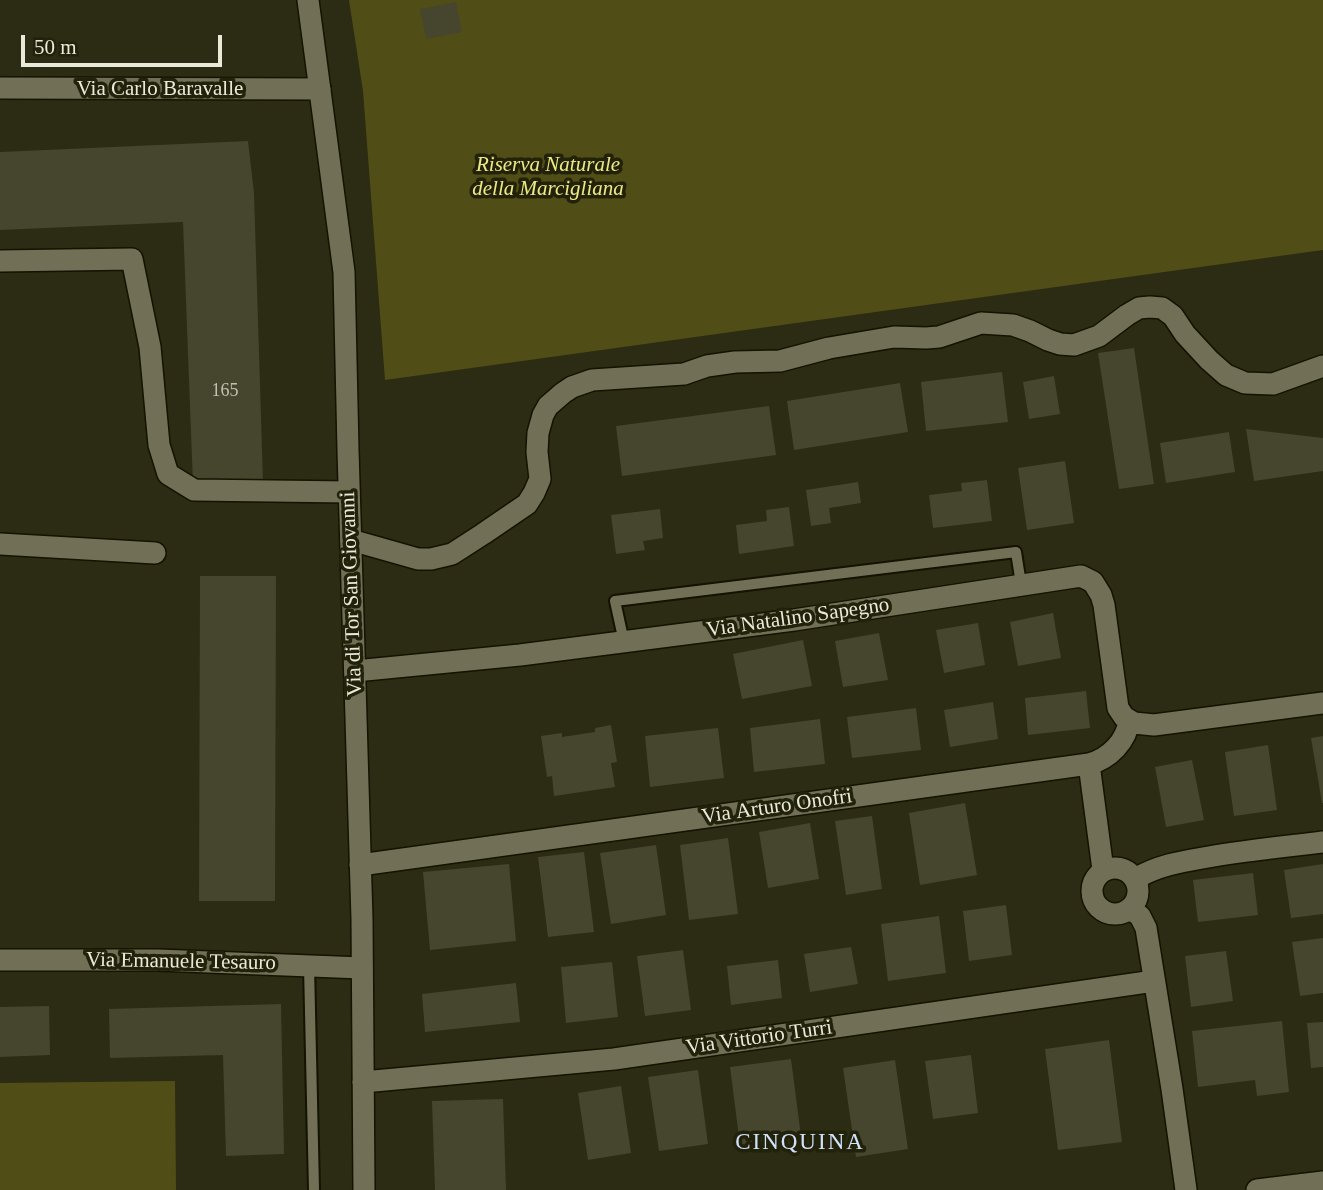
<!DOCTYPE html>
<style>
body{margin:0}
#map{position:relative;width:1323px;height:1190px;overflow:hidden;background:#2c2b13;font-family:"Times New Roman",serif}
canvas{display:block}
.scale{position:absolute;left:21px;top:35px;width:201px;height:32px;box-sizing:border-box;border:4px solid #eaeadb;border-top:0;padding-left:9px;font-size:21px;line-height:24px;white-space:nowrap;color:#eaeadb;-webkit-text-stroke:5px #22210a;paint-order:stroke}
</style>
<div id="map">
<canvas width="1323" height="1190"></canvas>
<div class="scale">50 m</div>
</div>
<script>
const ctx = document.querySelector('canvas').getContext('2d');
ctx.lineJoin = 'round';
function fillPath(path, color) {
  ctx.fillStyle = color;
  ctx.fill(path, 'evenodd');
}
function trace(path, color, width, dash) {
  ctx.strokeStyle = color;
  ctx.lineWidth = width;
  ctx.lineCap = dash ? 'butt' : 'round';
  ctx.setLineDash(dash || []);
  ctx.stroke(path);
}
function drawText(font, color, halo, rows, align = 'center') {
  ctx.font = font + ' "Times New Roman",serif';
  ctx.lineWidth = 7;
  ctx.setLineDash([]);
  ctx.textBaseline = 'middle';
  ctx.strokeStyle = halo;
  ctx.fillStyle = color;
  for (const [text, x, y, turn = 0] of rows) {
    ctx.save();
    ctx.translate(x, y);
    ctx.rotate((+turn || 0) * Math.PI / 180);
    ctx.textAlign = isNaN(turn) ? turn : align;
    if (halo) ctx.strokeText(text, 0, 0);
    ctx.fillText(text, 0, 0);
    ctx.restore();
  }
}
const green = new Path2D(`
 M349 0H1323V250L385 380 363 91Z
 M175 1081 176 1190H0V1083Z`);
const building = new Path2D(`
 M456 2 462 32 426 39 420 9Z
 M248 141 254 193 263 481 193 485 183 222 0 230V152Z
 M1134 348 1154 484 1119 489 1098 353Z
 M1002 372 1008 422 926 431 921 382Z
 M1054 376 1060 414 1029 419 1023 382Z
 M900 383 908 432 794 450 787 401Z
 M769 406 776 455 622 476 616 426Z
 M1246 429 1323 438V471L1254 481Z
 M1229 432 1235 472 1166 483 1160 443Z
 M1065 461 1074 523 1027 530 1018 468Z
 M987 480 992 521 933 528 929 495 962 491 961 483Z
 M858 482 861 503 829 508 831 523 811 526 806 490Z
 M789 507 794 546 739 554 736 525 767 521 766 510Z
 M660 509 663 538 643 541 645 550 616 554 611 515Z
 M200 576H276L275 901H199Z
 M1053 613 1061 658 1018 666 1010 622Z
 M978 623 985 665 944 673 936 630Z
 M879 633 888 680 843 687 835 641Z
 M803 640 812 686 742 699 733 654Z
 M1086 691 1090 728 1028 735 1025 698Z
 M993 702 998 739 950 747 944 710Z
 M916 708 921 750 852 758 847 717Z
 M820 719 825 764 754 772 750 728Z
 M611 725 617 762 611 763 615 787 554 796 552 776 547 777 541 736 562 733V737L595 732V728Z
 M718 728 724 778 650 787 645 736Z
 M1323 736V803H1322L1311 738Z
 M1268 745 1277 810 1234 816 1225 752Z
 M1192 760 1204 820 1166 827 1155 767Z
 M965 803 977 875 920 885 909 813Z
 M872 816 882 889 846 895 835 821Z
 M810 823 819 879 768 888 759 832Z
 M728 838 738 914 689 920 680 845Z
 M656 845 666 915 611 924 600 853Z
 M584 852 594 932 548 937 538 857Z
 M509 864 516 941 430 950 423 872Z
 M1323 864V914L1291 918 1284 870Z
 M1253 873 1258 915 1198 922 1193 880Z
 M1006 905 1012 955 969 961 963 911Z
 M939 916 946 973 888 981 881 924Z
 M1323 938V993L1300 996 1292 942Z
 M851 947 858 984 810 992 804 954Z
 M683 950 691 1010 645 1016 637 956Z
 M1226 951 1233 1001 1191 1007 1185 956Z
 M778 960 782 998 731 1005 727 966Z
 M612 962 618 1017 566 1023 561 967Z
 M516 983 520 1022 425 1032 422 994Z
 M281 1004 284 1154 226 1156 223 1055 110 1058 109 1009Z
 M49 1006 50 1055 0 1057V1007Z
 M1282 1021 1289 1092 1257 1096 1255 1080 1198 1087 1192 1031Z
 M1323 1022V1067L1311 1068 1307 1023Z
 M1109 1040 1122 1142 1058 1150 1045 1049Z
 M971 1055 978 1113 933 1119 925 1061Z
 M791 1059 801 1136 740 1145 730 1067Z
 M895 1060 908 1149 856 1157 843 1068Z
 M698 1070 708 1144 659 1151 648 1077Z
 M621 1086 631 1153 588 1160 578 1093Z
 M503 1099 506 1190H435L432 1101Z`);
const lane = new Path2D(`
 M624 642 615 601 1016 552 1021 584
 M309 966 314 1190`);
const street = new Path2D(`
 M0 88 320 89
 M0 261 132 259 150 347 159 445 168 474 194 490 349 492
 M351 540 418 559H431L452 554 483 534 527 504 534 493 540 479 537 452 538 433 543 415 548 406 563 393 572 387 592 380 684 374 707 366 735 362 780 361 829 348 894 337 926 338 939 337 981 323 1013 325 1030 331 1048 340 1060 344 1074 345 1099 336 1127 315 1139 308 1150 307 1162 308 1173 316 1185 334 1209 360 1226 375 1245 383 1273 384 1323 366
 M0 544 155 553
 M355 671 520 655 794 620 1081 576 1093 582 1101 595 1104 605 1118 708 1124 717 1134 723 1154 725 1323 703
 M1089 764 1103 870
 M360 865 1089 764C1109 759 1127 741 1129 720
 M1092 891a23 23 0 1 1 46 0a23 23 0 1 1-46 0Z
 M1135 879C1160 864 1186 861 1214 856 1250 850 1287 846 1323 842
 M1130 909 1140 916 1146 928 1172 1089 1186 1190
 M0 960H158L362 968
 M363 1082 614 1059 1154 981
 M1257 1190 1323 1182`);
const secondary = new Path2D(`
 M308 0 344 272 348 450 362 919 364 1190`);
const numberNames = [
 ["165",225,391]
];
const streetNames = [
 ["Via Carlo Baravalle",160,89],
 ["Via di Tor San Giovanni",352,594,-92],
 ["Via Natalino Sapegno",798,618,-8],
 ["Via Arturo Onofri",777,807,-8],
 ["Via Emanuele Tesauro",181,962,1],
 ["Via Vittorio Turri",759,1038,-8]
];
const parkNames = [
 ["Riserva Naturale",548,165],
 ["della Marcigliana",548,189]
];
const neighbourhoodNames = [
 ["CINQUINA",800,1143]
];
fillPath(green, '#504e16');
fillPath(building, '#46452d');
trace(lane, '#141300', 14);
trace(street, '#141300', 24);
trace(secondary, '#141300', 24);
trace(lane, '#717057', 10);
trace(street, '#717057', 21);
trace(secondary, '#717057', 21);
drawText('18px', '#c1c1b0', null, numberNames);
drawText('21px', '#eaeadb', '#22210a', streetNames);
drawText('italic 21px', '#ede983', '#22210a', parkNames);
ctx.letterSpacing = '2px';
drawText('23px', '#cfe2fb', '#22210a', neighbourhoodNames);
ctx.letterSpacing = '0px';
</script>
